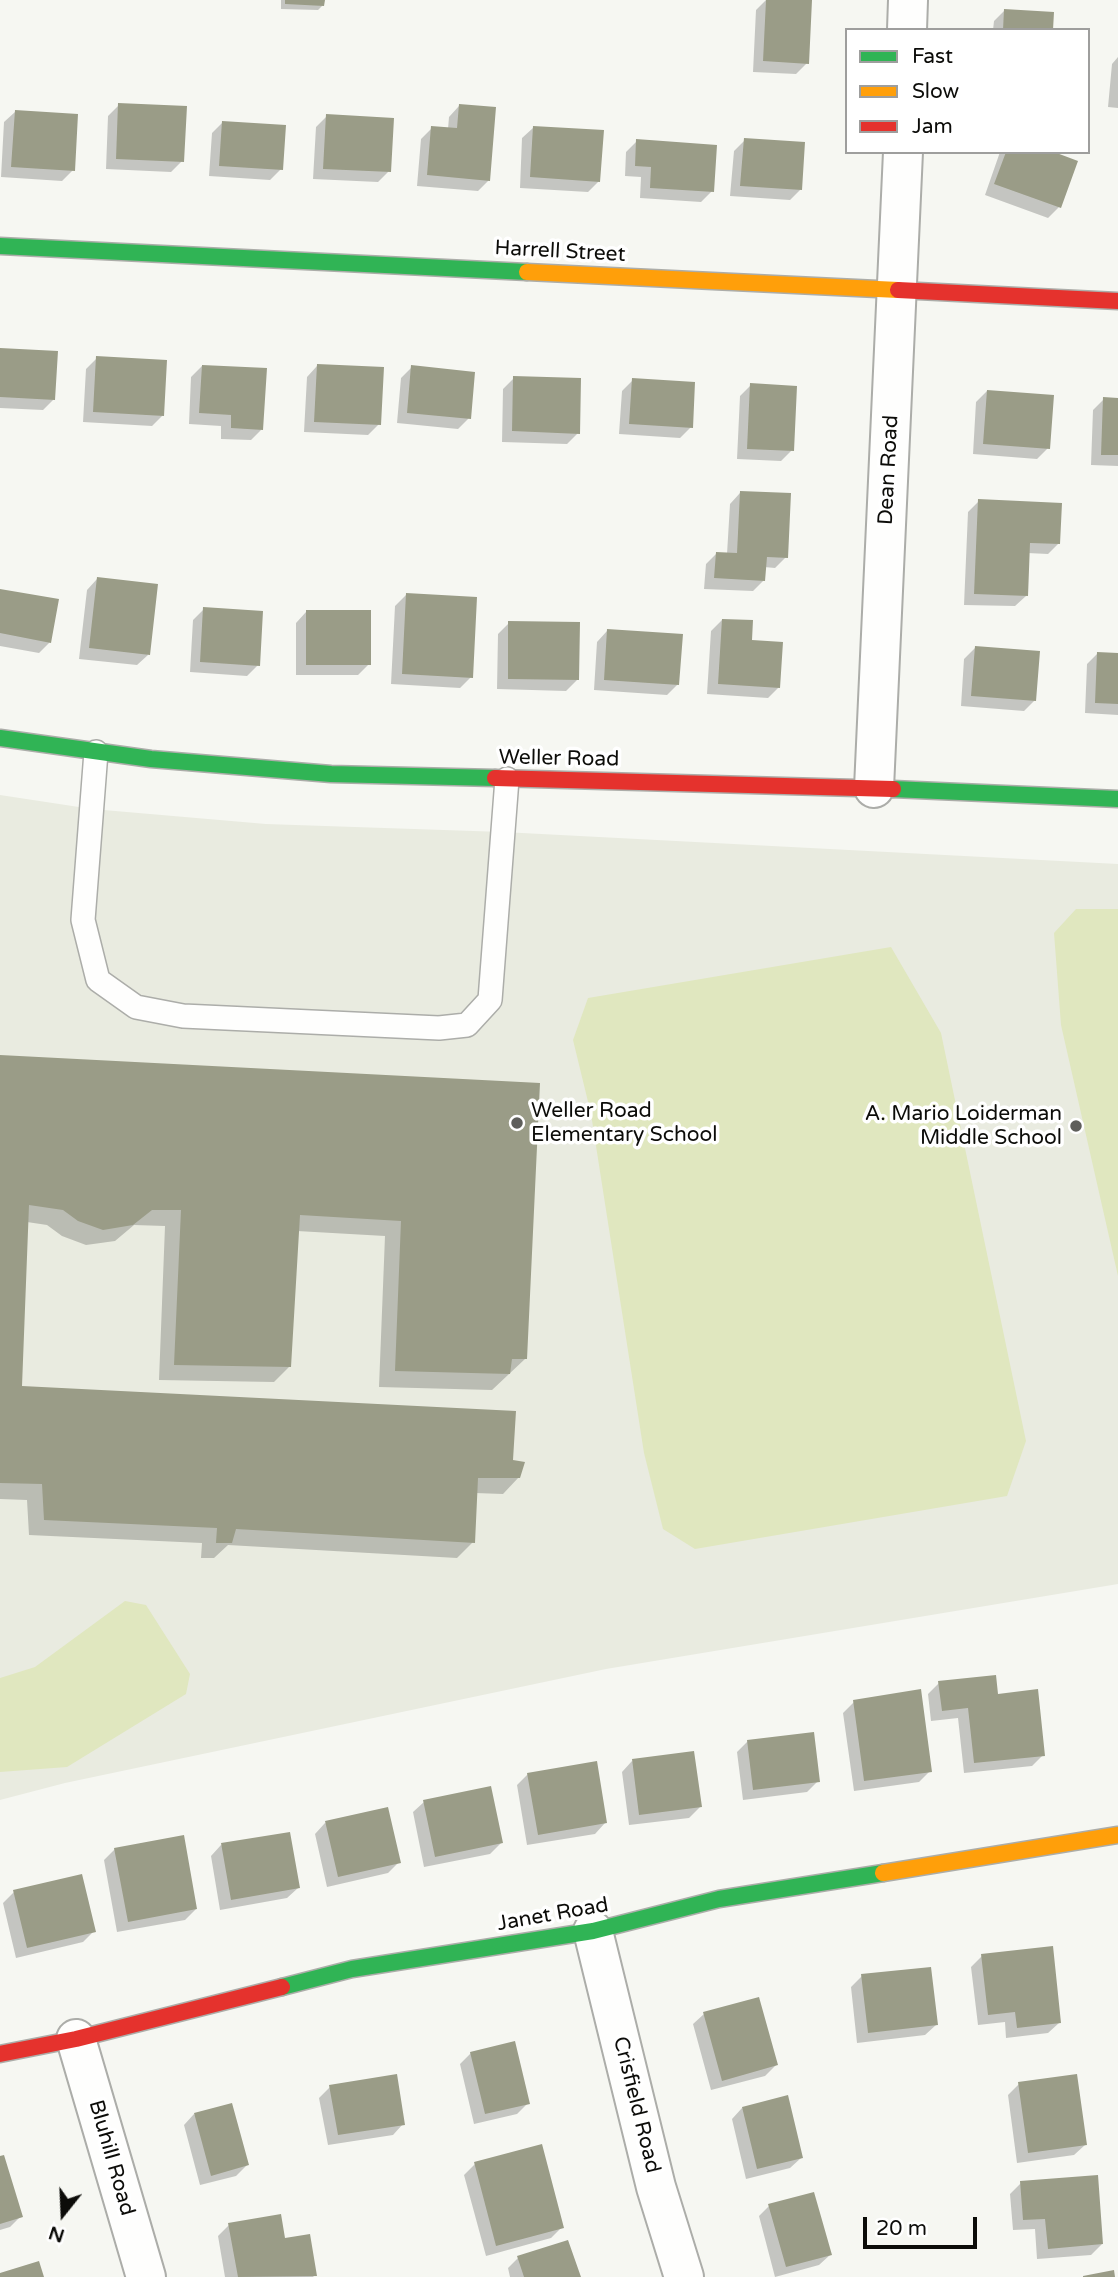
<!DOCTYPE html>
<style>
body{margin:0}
#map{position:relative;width:1118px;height:2277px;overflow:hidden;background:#f6f7f2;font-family:"Varela Round",sans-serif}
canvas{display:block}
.legend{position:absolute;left:845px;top:28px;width:245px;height:126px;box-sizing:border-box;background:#fff;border:2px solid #9e9e9d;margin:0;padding:9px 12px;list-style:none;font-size:21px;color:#0c0c09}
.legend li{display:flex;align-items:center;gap:14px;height:35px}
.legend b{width:35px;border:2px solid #9e9e9d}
.north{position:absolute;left:28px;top:2179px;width:70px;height:70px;-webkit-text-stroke:5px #fff;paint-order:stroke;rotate:198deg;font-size:19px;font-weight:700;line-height:28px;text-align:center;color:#0c0c09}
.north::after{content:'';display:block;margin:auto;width:24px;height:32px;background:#0c0c09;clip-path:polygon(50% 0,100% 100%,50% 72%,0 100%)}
.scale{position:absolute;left:863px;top:2217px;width:114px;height:32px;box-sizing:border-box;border:4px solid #0c0c09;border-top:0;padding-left:9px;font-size:21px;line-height:24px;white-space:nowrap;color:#0c0c09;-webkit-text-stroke:5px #fff;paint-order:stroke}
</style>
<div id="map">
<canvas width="1118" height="2277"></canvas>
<ul class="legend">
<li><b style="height:9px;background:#30b455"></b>Fast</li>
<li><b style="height:9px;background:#ff9f0a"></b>Slow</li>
<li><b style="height:9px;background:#e5322d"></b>Jam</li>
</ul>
<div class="north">N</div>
<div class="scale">20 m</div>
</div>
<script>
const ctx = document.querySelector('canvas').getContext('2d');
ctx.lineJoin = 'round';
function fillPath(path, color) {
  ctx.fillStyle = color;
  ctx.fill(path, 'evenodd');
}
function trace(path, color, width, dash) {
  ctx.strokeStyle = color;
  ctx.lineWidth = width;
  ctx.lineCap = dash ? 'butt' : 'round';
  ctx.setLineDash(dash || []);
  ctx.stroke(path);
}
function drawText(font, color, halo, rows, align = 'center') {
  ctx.font = font + ' "Varela Round",sans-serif';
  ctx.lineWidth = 7;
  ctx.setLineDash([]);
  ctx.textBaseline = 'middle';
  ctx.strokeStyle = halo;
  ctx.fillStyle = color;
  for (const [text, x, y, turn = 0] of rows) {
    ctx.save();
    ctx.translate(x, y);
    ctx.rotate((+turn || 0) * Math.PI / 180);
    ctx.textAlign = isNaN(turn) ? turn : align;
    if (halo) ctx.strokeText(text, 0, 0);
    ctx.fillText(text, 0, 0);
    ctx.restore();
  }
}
const built = new Path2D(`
 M0 795 92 809 266 824 503 832 1118 864V1584L606 1669 65 1783 0 1800Z`);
const green = new Path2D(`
 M1076 909H1118V1276L1061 1025 1054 933Z
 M891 947 941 1033 1026 1441 1007 1496 695 1549 663 1529 644 1453 591 1114 573 1040 588 998Z
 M125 1601 146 1605 190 1674 186 1694 67 1767 0 1772V1678L35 1667Z`);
const shadow = new Path2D(`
 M281 0H323V5L318 10 281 9Z
 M766 0H787L807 63 796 74 753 72 756 10Z
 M1005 10 1051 30H993L994 21Z
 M1118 57V108L1108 107 1112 64Z
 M119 105 182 161 171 172 106 169 108 116Z
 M459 106 489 180 478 191 417 186 421 139 432 128 448 129 449 117Z
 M15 112 73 170 62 181 1 177 4 122Z
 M327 116 389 171 378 182 313 179 316 127Z
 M223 122 281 169 270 180 209 176 212 133Z
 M533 128 599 181 588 192 520 188 522 138Z
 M745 140 801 189 790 200 730 196 734 151Z
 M637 141 712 191 701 202 640 198 641 177 625 176 626 152Z
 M1000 152H1048L1059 207 1048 218 985 195Z
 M0 350 54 399 43 410 0 408Z
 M97 358 163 415 152 426 83 422 86 369Z
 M202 366 261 430 251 440 221 439V426L189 424 191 377Z
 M317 366 379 424 368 435 304 432 307 377Z
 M412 367 469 418 458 429 397 423 401 378Z
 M514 378 578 433 567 444 502 442 503 389Z
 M633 380 691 427 680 438 619 434 622 391Z
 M751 385 792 450 781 461 737 459 740 396Z
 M987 391 1048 448 1037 459 973 454 976 402Z
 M1104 399H1118V466L1091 465 1093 410Z
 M740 493 786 557 775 568 764 567V580L753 591 704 589 706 564 717 553 727 554 730 504Z
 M979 501 1059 543 1048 554 1027 553 1026 596 1015 606 964 605 968 512Z
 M97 579 148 655 137 665 79 659 87 590Z
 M0 591 50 642 39 653 0 646Z
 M406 595 471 677 460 688 391 684 395 606Z
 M204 609 258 665 247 676 190 672 193 620Z
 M306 612 369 664 358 675H296V623Z
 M722 620 750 641 779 687 768 698 707 694 711 631Z
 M509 623 577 680 566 691 497 689 498 634Z
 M607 631 678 684 667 695 594 690 597 642Z
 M975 648 1035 700 1024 711 961 706 964 659Z
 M1098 653 1118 655V715L1085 713 1087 664Z
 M0 1057 538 1084 525 1359 492 1390 379 1387 385 1236 297 1231 290 1366 274 1382 159 1380 165 1226 134 1225 115 1241 86 1245 62 1236 47 1225 27 1222 20 1388 512 1461 519 1477 503 1494 475 1493 473 1542 457 1558 228 1545 214 1558H201L202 1543 29 1535 27 1500 0 1499Z
 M939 1683 1043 1755 1032 1766 964 1773 958 1718 931 1721 928 1694Z
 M854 1702 930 1771 919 1782 854 1791 843 1713Z
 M748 1741 818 1781 807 1792 743 1800 737 1752Z
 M632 1761 700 1807 689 1818 629 1825 622 1772Z
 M528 1774 605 1823 595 1834 527 1845 517 1785Z
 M424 1802 501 1843 490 1854 424 1867 413 1812Z
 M325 1823 399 1862 388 1873 327 1887 315 1834Z
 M221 1845 298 1888 287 1898 220 1910 211 1856Z
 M115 1849 196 1909 185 1920 117 1932 104 1860Z
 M14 1892 94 1931 83 1942 16 1958 3 1903Z
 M982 1956 1059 2023 1048 2033 1006 2038 1005 2022 978 2025 971 1967Z
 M862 1976 936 2025 925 2035 857 2043 851 1987Z
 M704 2014 776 2065 765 2076 711 2090 693 2024Z
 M471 2053 528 2103 517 2114 474 2124 460 2064Z
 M1019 2084 1085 2145 1074 2155 1017 2163 1008 2095Z
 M330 2087 403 2124 393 2135 328 2145 319 2098Z
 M742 2108 801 2158 790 2168 746 2179 732 2119Z
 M194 2114 247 2165 236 2176 200 2185 184 2125Z
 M0 2158 21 2216 10 2227 0 2230Z
 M475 2164 562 2227 551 2238 486 2256 464 2175Z
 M1021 2183 1102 2244 1091 2255 1037 2259 1035 2229 1013 2230 1010 2194Z
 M769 2206 830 2255 819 2265 775 2277 759 2216Z
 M229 2225 284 2240 315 2275 313 2277H225L218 2236Z
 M518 2258 579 2277H510L508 2268Z`);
const building = new Path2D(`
 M285 0H325L324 6 285 4Z
 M766 0H812L809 64 763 61Z
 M1004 9 1054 12 1053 30H1003Z
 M118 103 187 106 184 162 116 159Z
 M459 104 496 107 490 181 427 175 431 126 457 128Z
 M15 110 78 114 75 171 11 167Z
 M326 114 394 118 391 172 323 169Z
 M222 121 286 125 283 170 219 166Z
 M533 126 604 130 600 182 530 177Z
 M744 138 805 142 802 190 740 186Z
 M636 139 717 145 714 192 650 188 651 167 635 166Z
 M1006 152H1054L1078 161 1061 208 994 184Z
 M0 348 58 351 55 400 0 397Z
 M96 356 167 360 164 416 93 412Z
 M317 364 384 367 381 425 314 422Z
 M202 365 267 368 263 430 231 428V415L199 413Z
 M411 365 475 372 471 419 407 413Z
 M513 376 581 378 580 434 512 431Z
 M632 378 695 382 693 428 629 424Z
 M750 383 797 386 794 451 747 449Z
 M987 390 1054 395 1050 449 983 444Z
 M1103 397 1118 398V455H1101Z
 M740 491 791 493 788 558 767 557 765 581 714 578 716 552 737 553Z
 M978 499 1062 503 1060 544 1030 543 1028 596 974 594Z
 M97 577 158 584 150 655 89 648Z
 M0 589 59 599 51 643 0 633Z
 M406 593 477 597 473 678 402 674Z
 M203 607 263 611 260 666 200 662Z
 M306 610H371V665H306Z
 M722 619 753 620 752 640 783 642 780 688 718 684Z
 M508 621 580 622 579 680 508 679Z
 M607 629 683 634 679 685 604 680Z
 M975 646 1040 651 1036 701 971 696Z
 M1097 652 1118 653V704L1095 703Z
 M0 1055 540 1083 527 1359H512L510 1374 395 1371 401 1221 300 1215 291 1367 174 1365 181 1210H152L133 1225 103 1230 78 1221 63 1210 29 1205 22 1386 516 1411 513 1460 525 1462 520 1478H478L475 1543 236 1529 232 1543H216L217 1528 44 1520 42 1484 0 1483Z
 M996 1675 998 1694 1038 1689 1045 1756 974 1763 968 1708 942 1711 938 1681Z
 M921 1689 932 1772 864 1781 853 1700Z
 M814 1732 820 1782 753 1790 747 1740Z
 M694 1751 702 1807 639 1815 632 1759Z
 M597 1761 607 1823 538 1835 527 1773Z
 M491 1786 503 1843 435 1857 423 1800Z
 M388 1807 401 1863 338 1877 325 1821Z
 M290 1832 300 1888 231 1900 221 1843Z
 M184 1835 197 1909 128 1922 114 1848Z
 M82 1874 96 1932 27 1948 13 1890Z
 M1053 1946 1061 2023 1017 2028 1015 2012 988 2015 981 1954Z
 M931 1967 938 2025 868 2033 861 1974Z
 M759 1997 778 2065 722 2081 703 2012Z
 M515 2041 530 2104 485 2114 470 2052Z
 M397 2074 405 2125 338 2135 329 2085Z
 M1077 2074 1087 2145 1028 2153 1018 2082Z
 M788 2095 803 2158 757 2169 742 2107Z
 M232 2103 249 2165 211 2176 194 2113Z
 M542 2144 564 2228 496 2246 474 2162Z
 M4 2155 23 2217 0 2224V2156Z
 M1098 2175 1103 2244 1048 2249 1045 2219 1023 2220 1020 2181Z
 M814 2192 832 2255 786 2267 768 2204Z
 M281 2214 285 2238 310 2234 317 2276 238 2277 228 2223Z
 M568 2240 581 2277H524L517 2256Z
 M39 2261 44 2277H0V2273Z
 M1114 2270 1115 2277H1083V2276Z`);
const lane = new Path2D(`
 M96 752 83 920 98 980 136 1007 183 1016 439 1028 467 1025 490 1000 507 779`);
const street = new Path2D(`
 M907 30 908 0
 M874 788 903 152
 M593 1931 656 2187 684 2277
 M76 2039 146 2277`);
const fast = new Path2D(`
 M0 246 527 272
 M0 738 151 759 331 774 495 778
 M893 789 1118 799
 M282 1987 352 1969 593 1931 719 1899 883 1873`);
const slow = new Path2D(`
 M527 272 898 290
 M883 1873 1118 1835`);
const jam = new Path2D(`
 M898 290 1118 301
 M495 778 893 789
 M0 2054 76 2039 282 1987`);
const markers = [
 [517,1123,7,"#5e5e5b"],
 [1076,1126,7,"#5e5e5b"]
];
const streetNames = [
 ["Harrell Street",560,252,3],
 ["Dean Road",889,470,-87],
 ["Weller Road",559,759,1],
 ["Janet Road",553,1915,-10],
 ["Crisfield Road",636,2105,76],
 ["Bluhill Road",111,2158,74]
];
const poiNames = [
 ["Weller Road",531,1111],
 ["Elementary School",531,1135],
 ["A. Mario Loiderman",1062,1114,"right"],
 ["Middle School",1062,1138,"right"]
];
fillPath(built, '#e9ebe0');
fillPath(green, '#e0e7bf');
fillPath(shadow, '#0003');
fillPath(building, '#9a9c87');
trace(lane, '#acada9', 26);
trace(street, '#acada9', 42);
trace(fast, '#acada9', 19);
trace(slow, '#acada9', 19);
trace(jam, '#acada9', 19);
trace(lane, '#fefefd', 23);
trace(street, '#fefefd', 38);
trace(fast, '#30b455', 16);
trace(slow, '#ff9f0a', 16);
trace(jam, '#e5322d', 16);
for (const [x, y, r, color] of markers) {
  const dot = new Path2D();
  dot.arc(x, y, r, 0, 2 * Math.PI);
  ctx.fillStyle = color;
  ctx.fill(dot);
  trace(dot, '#fff', 2.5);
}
drawText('21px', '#0c0c09', '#fff', streetNames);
drawText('21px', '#0c0c09', '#fff', poiNames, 'left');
</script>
